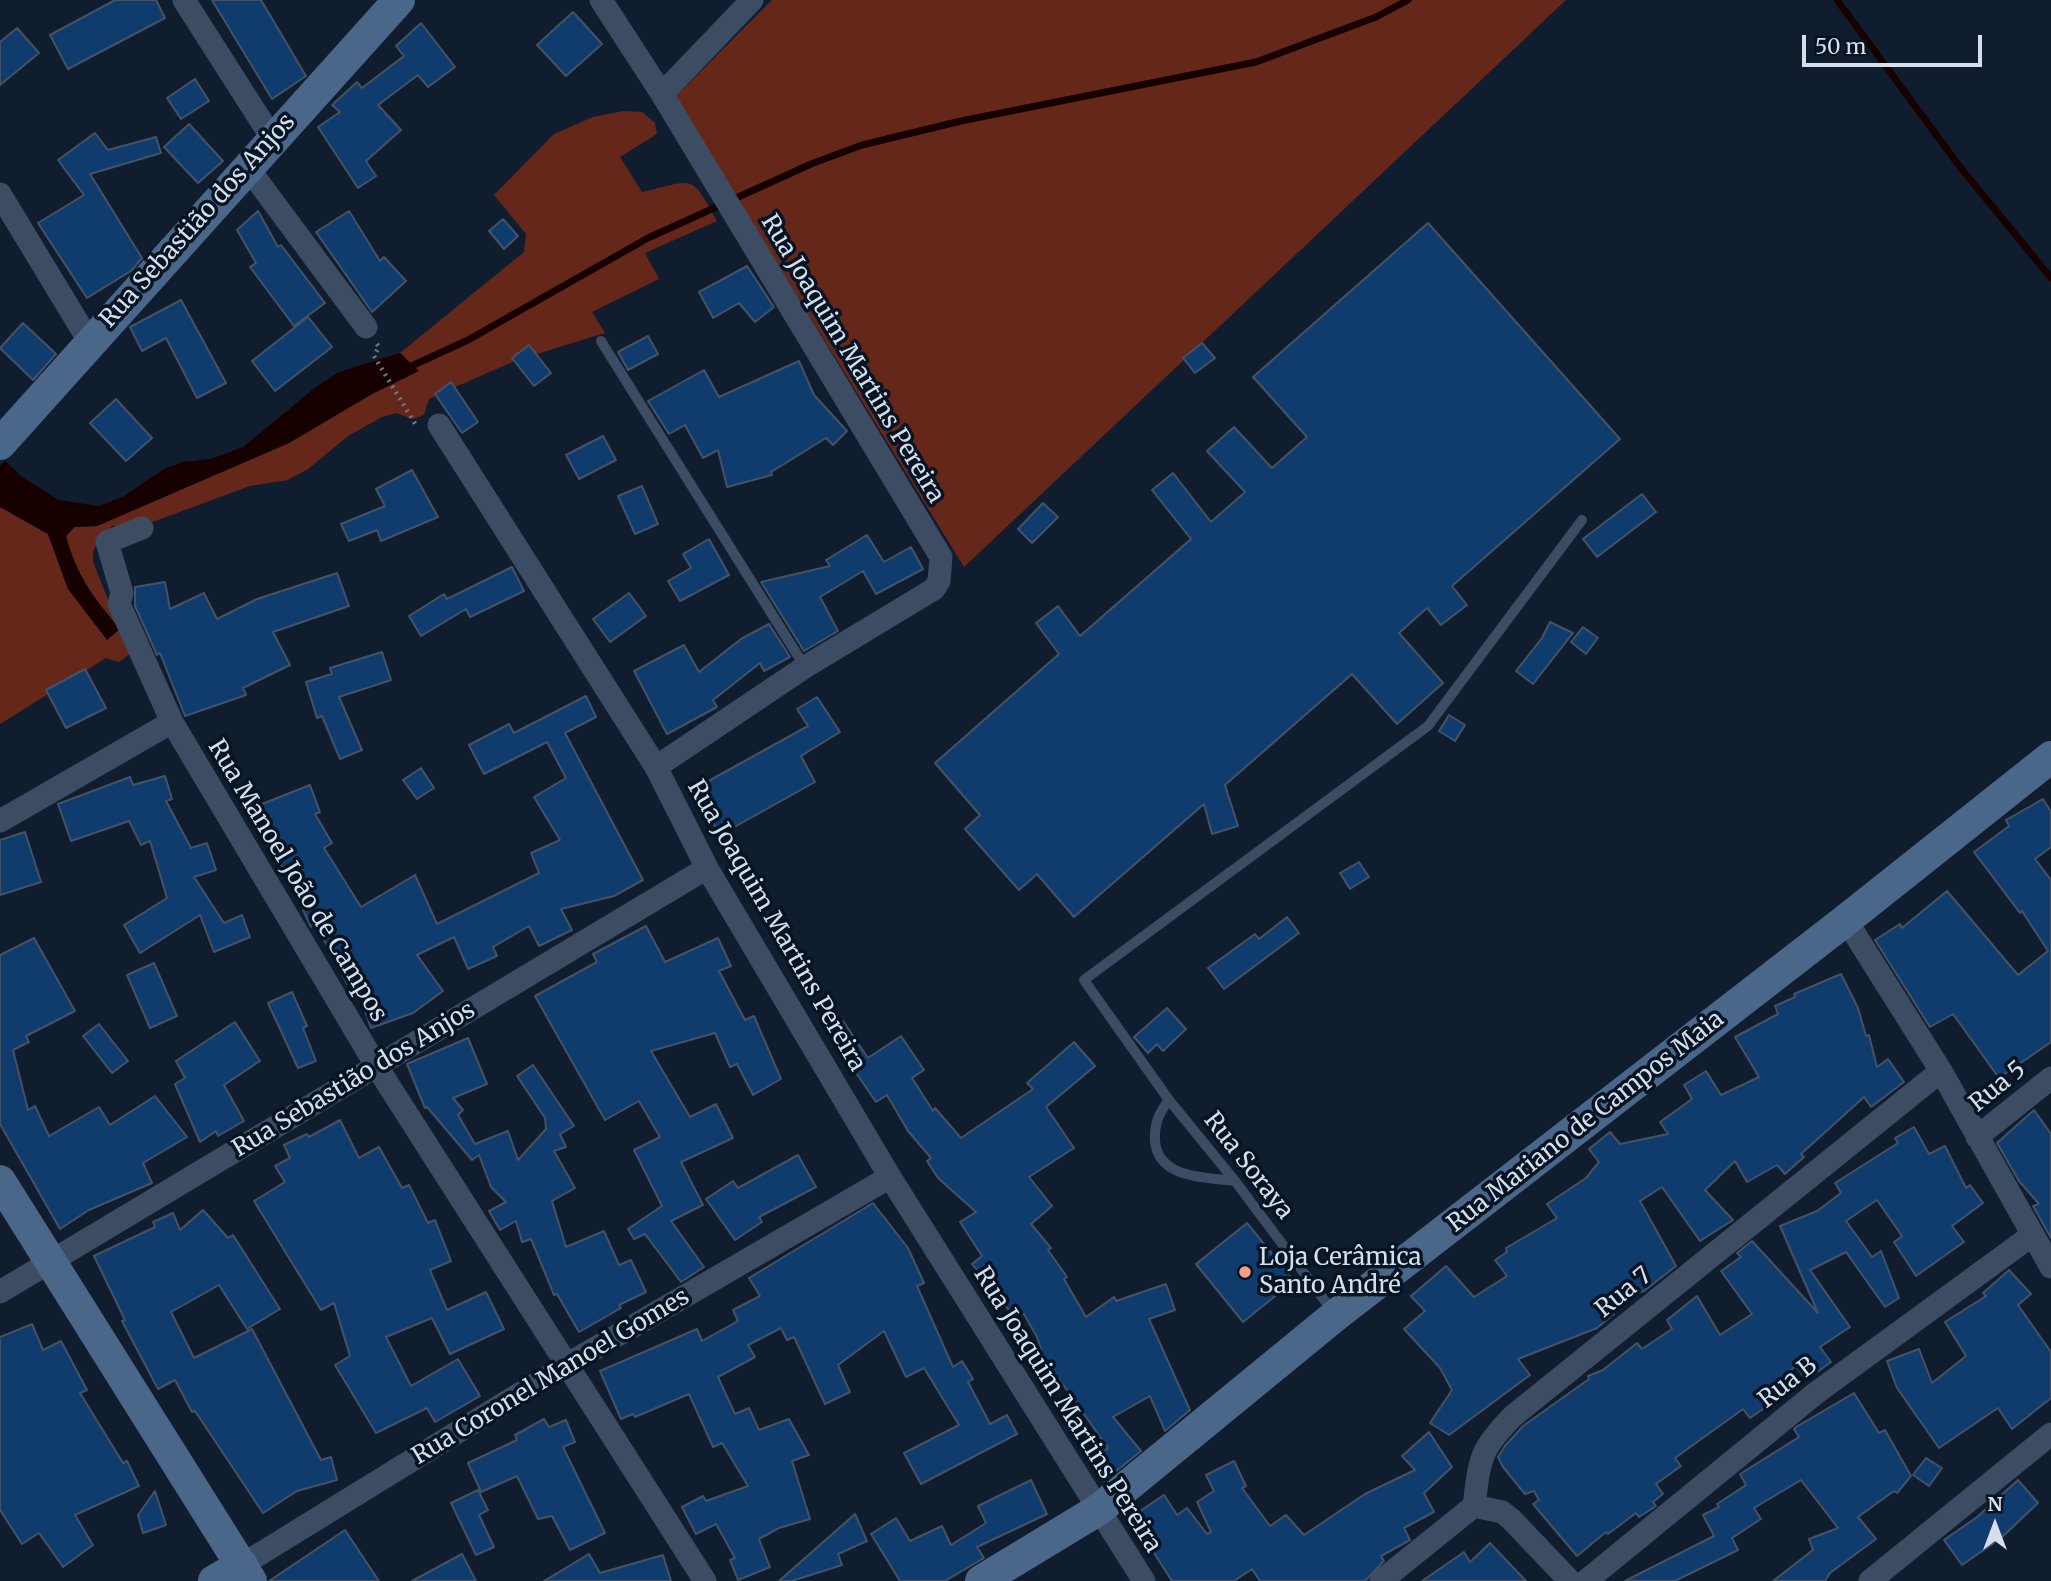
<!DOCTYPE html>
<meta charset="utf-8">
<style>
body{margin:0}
#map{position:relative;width:2051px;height:1581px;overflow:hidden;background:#101d2e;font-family:Merriweather,serif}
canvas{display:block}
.north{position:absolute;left:1960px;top:1490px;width:70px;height:70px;-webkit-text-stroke:5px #071424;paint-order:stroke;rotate:0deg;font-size:19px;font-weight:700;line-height:28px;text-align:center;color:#d6dfeb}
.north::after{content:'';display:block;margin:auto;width:24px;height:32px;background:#d6dfeb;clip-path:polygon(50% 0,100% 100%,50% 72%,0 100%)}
.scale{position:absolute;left:1802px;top:35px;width:180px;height:32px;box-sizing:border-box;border:4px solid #d6dfeb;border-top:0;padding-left:9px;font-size:21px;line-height:24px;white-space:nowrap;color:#d6dfeb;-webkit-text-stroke:5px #071424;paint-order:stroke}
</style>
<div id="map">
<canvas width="2051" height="1581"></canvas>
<div class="north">N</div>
<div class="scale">50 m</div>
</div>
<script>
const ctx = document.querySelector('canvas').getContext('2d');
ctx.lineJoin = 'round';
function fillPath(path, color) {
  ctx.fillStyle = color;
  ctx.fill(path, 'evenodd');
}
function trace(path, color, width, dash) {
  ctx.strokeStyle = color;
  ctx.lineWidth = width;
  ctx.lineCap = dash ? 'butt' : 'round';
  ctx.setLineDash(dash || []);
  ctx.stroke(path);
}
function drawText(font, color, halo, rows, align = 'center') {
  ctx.font = font + ' Merriweather,serif';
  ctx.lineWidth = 7;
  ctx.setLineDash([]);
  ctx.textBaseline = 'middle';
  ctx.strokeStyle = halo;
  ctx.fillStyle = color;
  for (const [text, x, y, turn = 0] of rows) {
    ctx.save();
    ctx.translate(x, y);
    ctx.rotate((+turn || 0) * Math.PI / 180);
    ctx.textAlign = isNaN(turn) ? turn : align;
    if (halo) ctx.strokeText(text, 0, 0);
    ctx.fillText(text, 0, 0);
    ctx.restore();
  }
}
const green = new Path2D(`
 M772 0H1566L964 567 675 97Z
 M623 111 642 112 655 123 657 134 620 157 642 192C695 180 690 172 717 221L645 253 659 279 592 312 605 333 517 360 437 395 429 399 424 415 413 419 396 413 382 417 348 436 308 469 288 480 250 486 147 524 112 526 100 538 93 551V562L130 654 119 662 106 658 0 724V507L48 534 68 589 120 629C94 599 76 574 66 536L75 527 97 526 289 443 372 394 418 371 400 353 524 252 526 234 494 195 554 134 593 117Z`);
const water = new Path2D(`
 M400 353 419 371 372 394 289 443 97 526 74 527 66 536C77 577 93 597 120 629L107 640 68 589 48 534 0 507V466L5 461 22 477 59 500 99 506 124 496 164 469 183 462 211 459 243 447 316 387 339 372Z`);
const stream = new Path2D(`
 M1837 0 1960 167 2051 278
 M405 369 468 340 648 238 811 164 862 145 961 121 1256 62 1376 17 1408 0`);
const building = new Path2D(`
 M115 0H156L165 18 68 69 50 35Z
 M212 0H261L306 76 272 99Z
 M573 12 602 44 566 76 537 45Z
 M421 23 455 67 428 87 418 75 378 105 401 130 366 161 376 176 358 188 318 127 340 112 332 105 357 82 362 88 404 56 396 46Z
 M17 28 39 53 0 85V42Z
 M195 79 209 101 181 119 167 98Z
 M189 124 223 161 198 183 164 147Z
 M95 133 108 150 156 137 161 153 90 174 142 258 131 271 87 298 38 223 84 195 58 160Z
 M258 211 278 247 281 245 325 303 294 326 250 267 256 263 237 230Z
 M349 211 380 261 384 257 406 281 372 312 316 232Z
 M503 219 518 236 504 249 489 231Z
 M1428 223 1620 439 1452 586 1467 605 1441 625 1427 608 1399 633 1443 683 1397 724 1352 674 1225 785 1238 826 1212 834 1204 804 1074 917 1037 874 1019 890 965 829 980 815 935 763 1059 654 1036 623 1058 606 1080 636 1191 539 1152 490 1173 473 1211 522 1245 492 1207 451 1234 427 1272 468 1307 437 1253 377Z
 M747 266 774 307 755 322 739 303 713 318 699 292Z
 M181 300 226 383 197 398 166 338 142 351 130 327Z
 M308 317 332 347 275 391 252 361Z
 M23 323 56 354 33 380 0 348Z
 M648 336 658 354 628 370 618 352Z
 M1202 343 1215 358 1195 373 1183 358Z
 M529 345 551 373 534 386 512 358Z
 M799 361 814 395 847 431 833 445 826 438 771 472 772 475 727 487 718 450 703 458 685 425 669 434 648 401 704 370 719 397Z
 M451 382 478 422 462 433 435 394Z
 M116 399 152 438 126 461 90 423Z
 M603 436 616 460 579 479 566 455Z
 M412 470 438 517 381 541 377 530 349 541 341 524 385 506 376 489Z
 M642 486 658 524 635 534 618 496Z
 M1642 494 1656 512 1597 557 1583 539Z
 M1043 503 1058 517 1032 543 1018 529Z
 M867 535 884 562 911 547 923 569 876 594 863 571 820 597 838 631 804 651 761 582 830 566 826 560Z
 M709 539 729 575 680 601 668 581 691 568 683 554Z
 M512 567 524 591 470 617 466 609 421 636 409 616 444 594 447 599Z
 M337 573 349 606 273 632 290 665 243 688 246 695 185 716 160 653 157 655 135 606V587L165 582 170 609 204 593 217 619 257 599Z
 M629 593 646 616 610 642 593 619Z
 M1550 622 1573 633 1533 684 1516 671 1542 638Z
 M769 624 790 657 764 671 760 663 713 700 717 707 667 734 634 671 684 645 699 672 741 639Z
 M1583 627 1598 638 1586 654 1571 642Z
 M382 652 391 680 339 697 362 750 340 759 322 716 317 718 306 682 332 674 330 668Z
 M85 669 106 708 66 728 46 690Z
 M586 696 596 717 565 733 643 880 614 896 561 909 572 930 539 946 529 926 493 947 497 956 468 969 454 937 417 955 443 991 413 1013 371 1028 354 980 347 984 331 951 314 925 311 927 303 910 307 908 270 846 277 842 262 804 310 785 320 812 315 814 332 843 324 848 361 907 415 875 437 924 539 873 531 853 560 840 534 797 566 778 547 742 484 774 469 745 509 724 514 733Z
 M817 697 840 732 801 756 815 782 720 835 694 789 808 726 797 709Z
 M1449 715 1465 725 1455 741 1439 731Z
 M421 768 434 788 417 799 403 780Z
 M165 776 172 799 166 801 191 848 207 843 216 870 194 877 224 923 242 915 250 937 214 952 200 915 140 953 124 925 167 898 150 841 141 845 129 821 71 841 58 804 130 777 133 785Z
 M2043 799 2051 812V847L2035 859 2051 880V1042L1999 1078 1953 1014 1930 1027 1875 940 1900 924 1902 928 1947 891 2018 975 2048 951 2022 911 2020 913 1974 852 2009 826 2006 820Z
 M25 832 41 882 0 895V840Z
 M1359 862 1369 877 1350 889 1340 873Z
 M1287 917 1299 933 1224 989 1208 968 1255 934 1259 939Z
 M646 926 665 962 718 938 731 966 719 971 745 1020 754 1016 781 1079 753 1095 737 1064 730 1067 715 1033 651 1051 690 1117 716 1104 733 1138 681 1162 703 1205 671 1221 704 1267 681 1282 645 1234 634 1239 628 1229 662 1206 634 1150 660 1137 639 1101 605 1120 535 996 597 962 593 954Z
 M34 938 75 1011 26 1036 29 1042 13 1050 28 1110 35 1106 49 1136 99 1107 110 1125 155 1096 187 1137 143 1163 152 1183 89 1210 60 1229 0 1124V955Z
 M154 963 177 1016 150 1028 127 975Z
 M1841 974 1858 1008 1866 1036 1869 1035 1877 1067 1888 1059 1904 1082 1871 1107 1864 1097 1801 1154 1804 1157 1785 1174 1777 1165 1747 1182 1735 1161 1705 1190 1733 1220 1700 1241 1662 1187 1640 1201 1676 1266 1644 1291 1608 1304 1614 1314 1597 1328 1518 1359 1530 1375 1449 1435 1430 1423 1452 1390 1440 1368 1404 1329 1425 1311 1411 1296 1446 1266 1474 1297 1507 1276 1495 1260 1507 1252 1506 1248 1557 1218 1547 1204 1586 1178 1599 1162 1589 1149 1610 1132 1620 1144 1668 1134 1660 1122 1692 1099 1684 1085 1706 1071 1721 1095 1759 1077 1735 1037 1778 1014 1775 1006 1795 997 1794 994Z
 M292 992 307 1026 303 1028 316 1061 298 1068 268 1003Z
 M1167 1008 1186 1029 1163 1051 1157 1044 1148 1053 1134 1037Z
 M843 1021 868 1058 901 1036 924 1070 912 1078 933 1111 935 1108 961 1138 1033 1089 1027 1083 1074 1042 1095 1066 1046 1107 1074 1148 1029 1177 1052 1206 1031 1224 1051 1248 1048 1250 1067 1277 1064 1279 1086 1317 1114 1297 1116 1301 1166 1284 1175 1310 1149 1319 1190 1410 1165 1431 1150 1396 1113 1417 1141 1451 1104 1481 1090 1462 1108 1448 1052 1369 1048 1370 1037 1337 1024 1314 1010 1317 1008 1309 972 1264 982 1256 960 1222 976 1212 938 1178 927 1161 931 1158 908 1131 887 1095 876 1102 828 1032Z
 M235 1022 260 1061 224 1085 244 1121 218 1136 216 1131 200 1142 175 1084 185 1078 176 1061Z
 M99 1024 128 1061 112 1073 83 1036Z
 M468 1038 487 1084 453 1098 463 1110 458 1115 475 1144 508 1131 518 1160 546 1129 545 1118 517 1076 533 1065 574 1126 560 1134 566 1147 554 1151 575 1188 552 1201 566 1247 604 1231 619 1265 631 1260 646 1292 619 1305 621 1308 579 1332 557 1294 554 1295 531 1239 522 1242 516 1221 500 1230 489 1211 506 1202 491 1187 479 1155 472 1160 427 1107 425 1108 407 1064Z
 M2034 1110 2051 1134V1238L2033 1206 2039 1204 2019 1181 1997 1143Z
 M340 1120 359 1158 379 1147 402 1188 409 1185 428 1223 435 1220 451 1261 430 1270 447 1310 486 1292 504 1329 450 1354 432 1318 386 1337 411 1386 458 1359 480 1396 435 1422 427 1408 376 1433 335 1365 350 1356 334 1303 321 1310 254 1201 285 1182 275 1166 290 1158 284 1145 307 1134 309 1137Z
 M1914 1127 1929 1154 1945 1146 1966 1188 1970 1185 1983 1203 1952 1226 1964 1242 1916 1276 1894 1242 1902 1236 1877 1200 1846 1221 1872 1257 1881 1251 1899 1298 1885 1307 1846 1252 1810 1270 1850 1327 1820 1347 1831 1362 1806 1380 1796 1366 1764 1391 1773 1402 1750 1418 1743 1409 1675 1458 1681 1466 1656 1484 1663 1494 1653 1502 1656 1506 1639 1517 1636 1513 1608 1534 1606 1532 1577 1556 1533 1504 1539 1500 1534 1491 1525 1494 1503 1467 1498 1457 1505 1446 1523 1426 1589 1379 1588 1376 1603 1370 1637 1343 1642 1349 1672 1329 1667 1320 1697 1296 1720 1335 1752 1314 1721 1271 1741 1257 1737 1253 1752 1241 1818 1313 1780 1226 1817 1211 1841 1193 1835 1183 1898 1143 1895 1138Z
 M798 1155 816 1187 759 1217 762 1222 735 1240 706 1199 733 1181 738 1188Z
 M873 1203 908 1248 924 1283 917 1286 953 1367 962 1361 973 1379 968 1382 990 1424 1007 1415 1017 1434 921 1484 904 1453 959 1425 924 1368 906 1377 884 1331 838 1365 850 1392 825 1404 794 1337 787 1340 781 1328 748 1345 755 1357 718 1377 735 1414 749 1408 759 1430 789 1419 809 1455 792 1461 810 1519 779 1528 759 1539 770 1567 738 1580 730 1560 735 1558 716 1524 696 1534 682 1507 703 1496 706 1501 748 1486 722 1443 713 1447 689 1394 635 1417 633 1414 621 1419 600 1371 697 1329 702 1341 738 1321 733 1310 760 1296 749 1278Z
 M203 1210 228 1238 233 1235 280 1309 247 1329 219 1285 171 1312 194 1358 252 1329 321 1460 331 1457 337 1480 297 1491 263 1513 195 1411 192 1412 175 1380 158 1389 122 1321 125 1320 94 1256 155 1227 153 1222 173 1213 180 1230Z
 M1247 1223 1294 1281 1243 1322 1196 1264Z
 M2009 1270 2031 1294 2018 1305 2051 1352V1398L2012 1429 1998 1408 1939 1448 1897 1388 1887 1361 1919 1349 1932 1383 1966 1356 1945 1322 1986 1296 1983 1293Z
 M32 1324 43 1350 61 1341 87 1390 80 1393 123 1463 127 1461 139 1486 75 1515 93 1545 63 1567 39 1533 22 1544 0 1510V1337Z
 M1854 1393 1879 1433 1885 1430 1911 1476 1897 1493 1894 1491 1858 1517 1876 1539 1830 1573 1825 1581H1773L1813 1550 1809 1539 1838 1528 1801 1480 1754 1508 1761 1519 1732 1538 1738 1550 1675 1581H1625L1714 1536 1703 1515 1719 1507 1717 1504 1746 1485 1740 1474 1799 1437 1794 1429 1796 1427Z
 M544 1419 549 1427 566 1420 575 1442 563 1447 605 1533 570 1550 552 1516 538 1519 517 1476 481 1492 468 1463 517 1440 515 1435Z
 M1429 1432 1452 1467 1424 1493 1434 1512 1404 1528 1410 1540 1381 1556 1384 1561 1365 1581H1260L1252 1569 1234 1581H1172L1131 1517 1164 1495 1177 1515 1187 1508 1207 1534 1211 1532 1197 1502 1214 1491 1206 1475 1234 1461 1246 1486 1242 1488 1270 1526 1286 1515 1304 1535 1365 1494 1415 1470 1402 1456Z
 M1926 1458 1942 1468 1929 1486 1913 1475Z
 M1031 1480 1047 1514 977 1547 984 1558 945 1581H900L871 1534 896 1518 910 1541 942 1526 951 1545 986 1523 978 1506Z
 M2018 1480 2038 1503 2001 1538 1962 1565 1944 1540 1977 1517Z
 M478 1490 488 1510 479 1515 494 1547 476 1555 451 1503Z
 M155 1491 166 1525 143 1533 138 1515Z
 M855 1514 867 1541 838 1554 842 1565 792 1581H779Z
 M345 1530 379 1581H269Z
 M1490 1543 1526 1581H1422L1464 1552 1470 1562Z
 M462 1554 476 1581H412Z
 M589 1554 600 1573 663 1555 671 1581H544Z`);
const path = new Path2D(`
 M377 344 379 347 374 356 417 427`);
const lane = new Path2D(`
 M601 341 805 667
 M1169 1100C1159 1113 1154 1124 1155 1141 1158 1179 1206 1177 1235 1181
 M1334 1313 1235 1181 1169 1100 1084 980 1428 726 1582 520`);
const street = new Path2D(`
 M184 0 272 138
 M601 0 662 94 941 557 939 581 934 589 805 667 656 767 707 868 890 1177 1144 1581
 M662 94 752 0
 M248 168 366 327
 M0 194 89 341
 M439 425 656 767
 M142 528 107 542 122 593 119 604 172 722 377 1067 705 1581
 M0 821 172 722
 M1846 920 1941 1071 2051 1267
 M1977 1137 2051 1078
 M0 1292 707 868
 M1474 1506 1502 1512 1511 1519 1570 1581
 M242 1565 568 1364 890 1177
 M1381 1581 1474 1506C1480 1458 1479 1451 1513 1416L1941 1071
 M1586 1581 1816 1393 2031 1236
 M1870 1581 2051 1434`);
const secondary = new Path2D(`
 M0 444 399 0
 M0 1181 251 1581
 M214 1581 242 1565
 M981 1581 1098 1510 1336 1315 1846 920 2051 757`);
const markers = [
 [1245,1272,7,"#f49d8b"]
];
const streetNames = [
 ["Rua Sebastião dos Anjos",198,221,-48],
 ["Rua Joaquim Martins Pereira",852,359,59],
 ["Rua Manoel João de Campos",297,881,59],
 ["Rua Joaquim Martins Pereira",776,926,60],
 ["Rua Sebastião dos Anjos",354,1080,-31],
 ["Rua 5",1998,1087,-39],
 ["Rua Mariano de Campos Maia",1586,1122,-38],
 ["Rua Soraya",1248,1166,52],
 ["Rua 7",1624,1293,-39],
 ["Rua Coronel Manoel Gomes",551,1377,-31],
 ["Rua B",1788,1383,-38],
 ["Rua Joaquim Martins Pereira",1067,1410,58]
];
const poiNames = [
 ["Loja Cerâmica",1259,1258],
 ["Santo André",1259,1286]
];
fillPath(green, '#66271b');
fillPath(water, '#170000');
trace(stream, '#170000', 7);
fillPath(building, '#103c6d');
trace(building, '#435266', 2);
trace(path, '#6f7a89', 4.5, [2, 5]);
trace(lane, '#3b4c63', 10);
trace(street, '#3b4c63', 23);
trace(secondary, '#4a678a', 32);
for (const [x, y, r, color] of markers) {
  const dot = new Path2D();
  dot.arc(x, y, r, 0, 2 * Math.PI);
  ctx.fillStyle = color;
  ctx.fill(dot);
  trace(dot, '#071424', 2.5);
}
drawText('24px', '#d6dfeb', '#071424', streetNames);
drawText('24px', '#d6dfeb', '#071424', poiNames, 'left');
</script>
